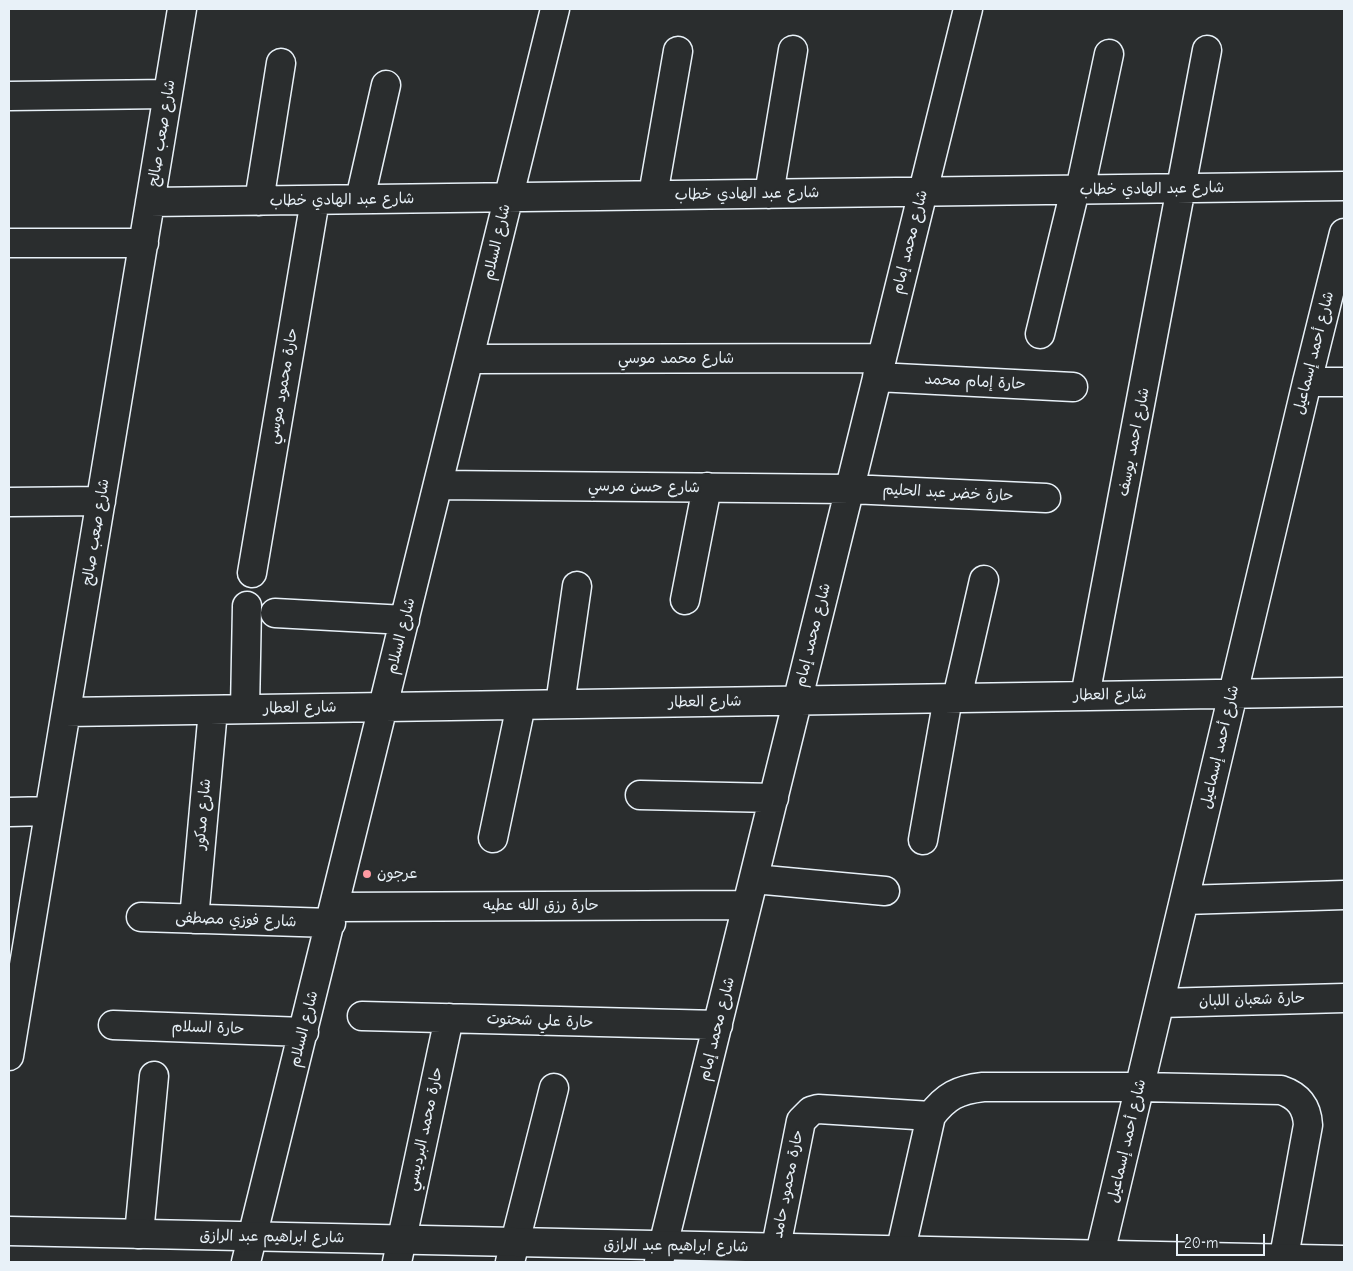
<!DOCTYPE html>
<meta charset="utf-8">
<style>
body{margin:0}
#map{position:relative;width:1353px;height:1271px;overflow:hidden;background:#2a2d2e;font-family:"Comic Neue",sans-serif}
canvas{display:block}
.frame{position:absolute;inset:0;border:10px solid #e8f1f8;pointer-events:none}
.scale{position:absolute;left:1176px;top:1234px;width:89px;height:22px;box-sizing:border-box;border:2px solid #e8f1f8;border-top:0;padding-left:6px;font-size:15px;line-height:18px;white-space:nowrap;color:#e8f1f8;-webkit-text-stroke:4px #2a2d2e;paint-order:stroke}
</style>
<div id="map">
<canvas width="1353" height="1271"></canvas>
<div class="frame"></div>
<div class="scale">20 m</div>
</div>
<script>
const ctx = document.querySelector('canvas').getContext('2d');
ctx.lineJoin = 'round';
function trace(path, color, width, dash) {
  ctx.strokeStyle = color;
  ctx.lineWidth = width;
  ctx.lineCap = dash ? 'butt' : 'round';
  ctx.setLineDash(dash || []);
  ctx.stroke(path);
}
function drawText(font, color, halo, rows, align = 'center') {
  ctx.font = font + ' "Comic Neue","Playpen Sans Arabic",sans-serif';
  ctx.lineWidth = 4.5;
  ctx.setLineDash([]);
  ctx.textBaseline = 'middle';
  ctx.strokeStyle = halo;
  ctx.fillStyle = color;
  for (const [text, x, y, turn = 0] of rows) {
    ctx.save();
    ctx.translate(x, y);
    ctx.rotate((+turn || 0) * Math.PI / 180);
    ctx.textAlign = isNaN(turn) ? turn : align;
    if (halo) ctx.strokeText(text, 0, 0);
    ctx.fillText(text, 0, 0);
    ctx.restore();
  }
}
const minor = new Path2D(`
 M9 96 168 94
 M1080 190 1109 54
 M769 194 793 50
 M653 195 678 51
 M360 199 386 85
 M259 201 281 63
 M150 202 1344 186
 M9 243H144
 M1040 334 1075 190
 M469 359 882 358
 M877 377 1073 387
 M1307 382H1344
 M439 485 850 489 1046 498
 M9 502 101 501
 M252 573 315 200
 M685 600 707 487
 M275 613 405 620
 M1085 696 1207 50
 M957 698 984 580
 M560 704 577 586
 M245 709 247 606
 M66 712 1344 692
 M640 795 774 798
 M9 812 49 811
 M493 838 521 705
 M923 840 948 698
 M754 879 885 891
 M1184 900 1344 895
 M334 907 747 905
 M141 917 331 923
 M194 919 213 710
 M1160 1003 1344 998
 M362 1016 718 1025
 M113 1025 304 1032
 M9 1056 182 9
 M139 1234 154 1076
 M246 1262 555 9
 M397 1262 449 1018
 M510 1262 554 1088
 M659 1262 968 9
 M773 1262 801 1121 811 1111 818 1109 931 1116
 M898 1262 931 1116C946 1096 958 1090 983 1087H1140L1281 1090C1299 1096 1307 1107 1308 1125L1283 1262
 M1098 1262 1307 382 1344 233`);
const major = new Path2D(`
 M9 1231 1344 1260`);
const markers = [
 [367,874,5,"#ff9aa2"]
];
const streetNames = [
 ["شارع صعب صالح",162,133,-81],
 ["شارع عبد الهادي خطاب",1152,189,-1],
 ["شارع عبد الهادي خطاب",747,194,-1],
 ["شارع عبد الهادي خطاب",342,200,-1],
 ["شارع السلام",497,242,-77],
 ["شارع محمد إمام",910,242,-76],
 ["شارع أحمد إسماعيل",1314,353,-76],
 ["شارع محمد موسي",676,359],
 ["حارة إمام محمد",975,382,3],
 ["حارة محمود موسي",283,386,-80],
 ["شارع احمد يوسف",1134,442,-79],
 ["شارع حسن مرسي",644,487,1],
 ["حارة خضر عبد الحليم",948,493,3],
 ["شارع صعب صالح",96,532,-81],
 ["شارع محمد إمام",813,635,-76],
 ["شارع السلام",401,636,-76],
 ["شارع العطار",1110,695,-1],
 ["شارع العطار",705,702,-1],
 ["شارع العطار",300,708,-1],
 ["شارع أحمد إسماعيل",1220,747,-77],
 ["شارع مدكور",203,814,-85],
 ["حارة رزق الله عطيه",541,906],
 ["شارع فوزي مصطفى",236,920,2],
 ["حارة شعبان اللبان",1252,1000,-2],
 ["حارة علي شحتوت",540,1021,2],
 ["حارة السلام",208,1028,2],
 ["شارع السلام",304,1029,-76],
 ["شارع محمد إمام",717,1029,-76],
 ["حارة محمد البرديسي",425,1129,-78],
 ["شارع أحمد إسماعيل",1127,1141,-77],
 ["حارة محمود حامد",788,1184,-79],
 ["شارع ابراهيم عبد الرازق",272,1237,1],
 ["شارع ابراهيم عبد الرازق",676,1246,1]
];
const poiNames = [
 ["عرجون",377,874]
];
trace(minor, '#e8f1f8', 31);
trace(major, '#e8f1f8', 31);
trace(minor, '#2a2d2e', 28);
trace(major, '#2a2d2e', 28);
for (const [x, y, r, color] of markers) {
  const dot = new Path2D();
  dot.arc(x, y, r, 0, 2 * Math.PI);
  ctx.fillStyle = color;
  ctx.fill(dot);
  trace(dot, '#2a2d2e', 2);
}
drawText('15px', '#e8f1f8', '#2a2d2e', streetNames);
drawText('15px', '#e8f1f8', '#2a2d2e', poiNames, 'left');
</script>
